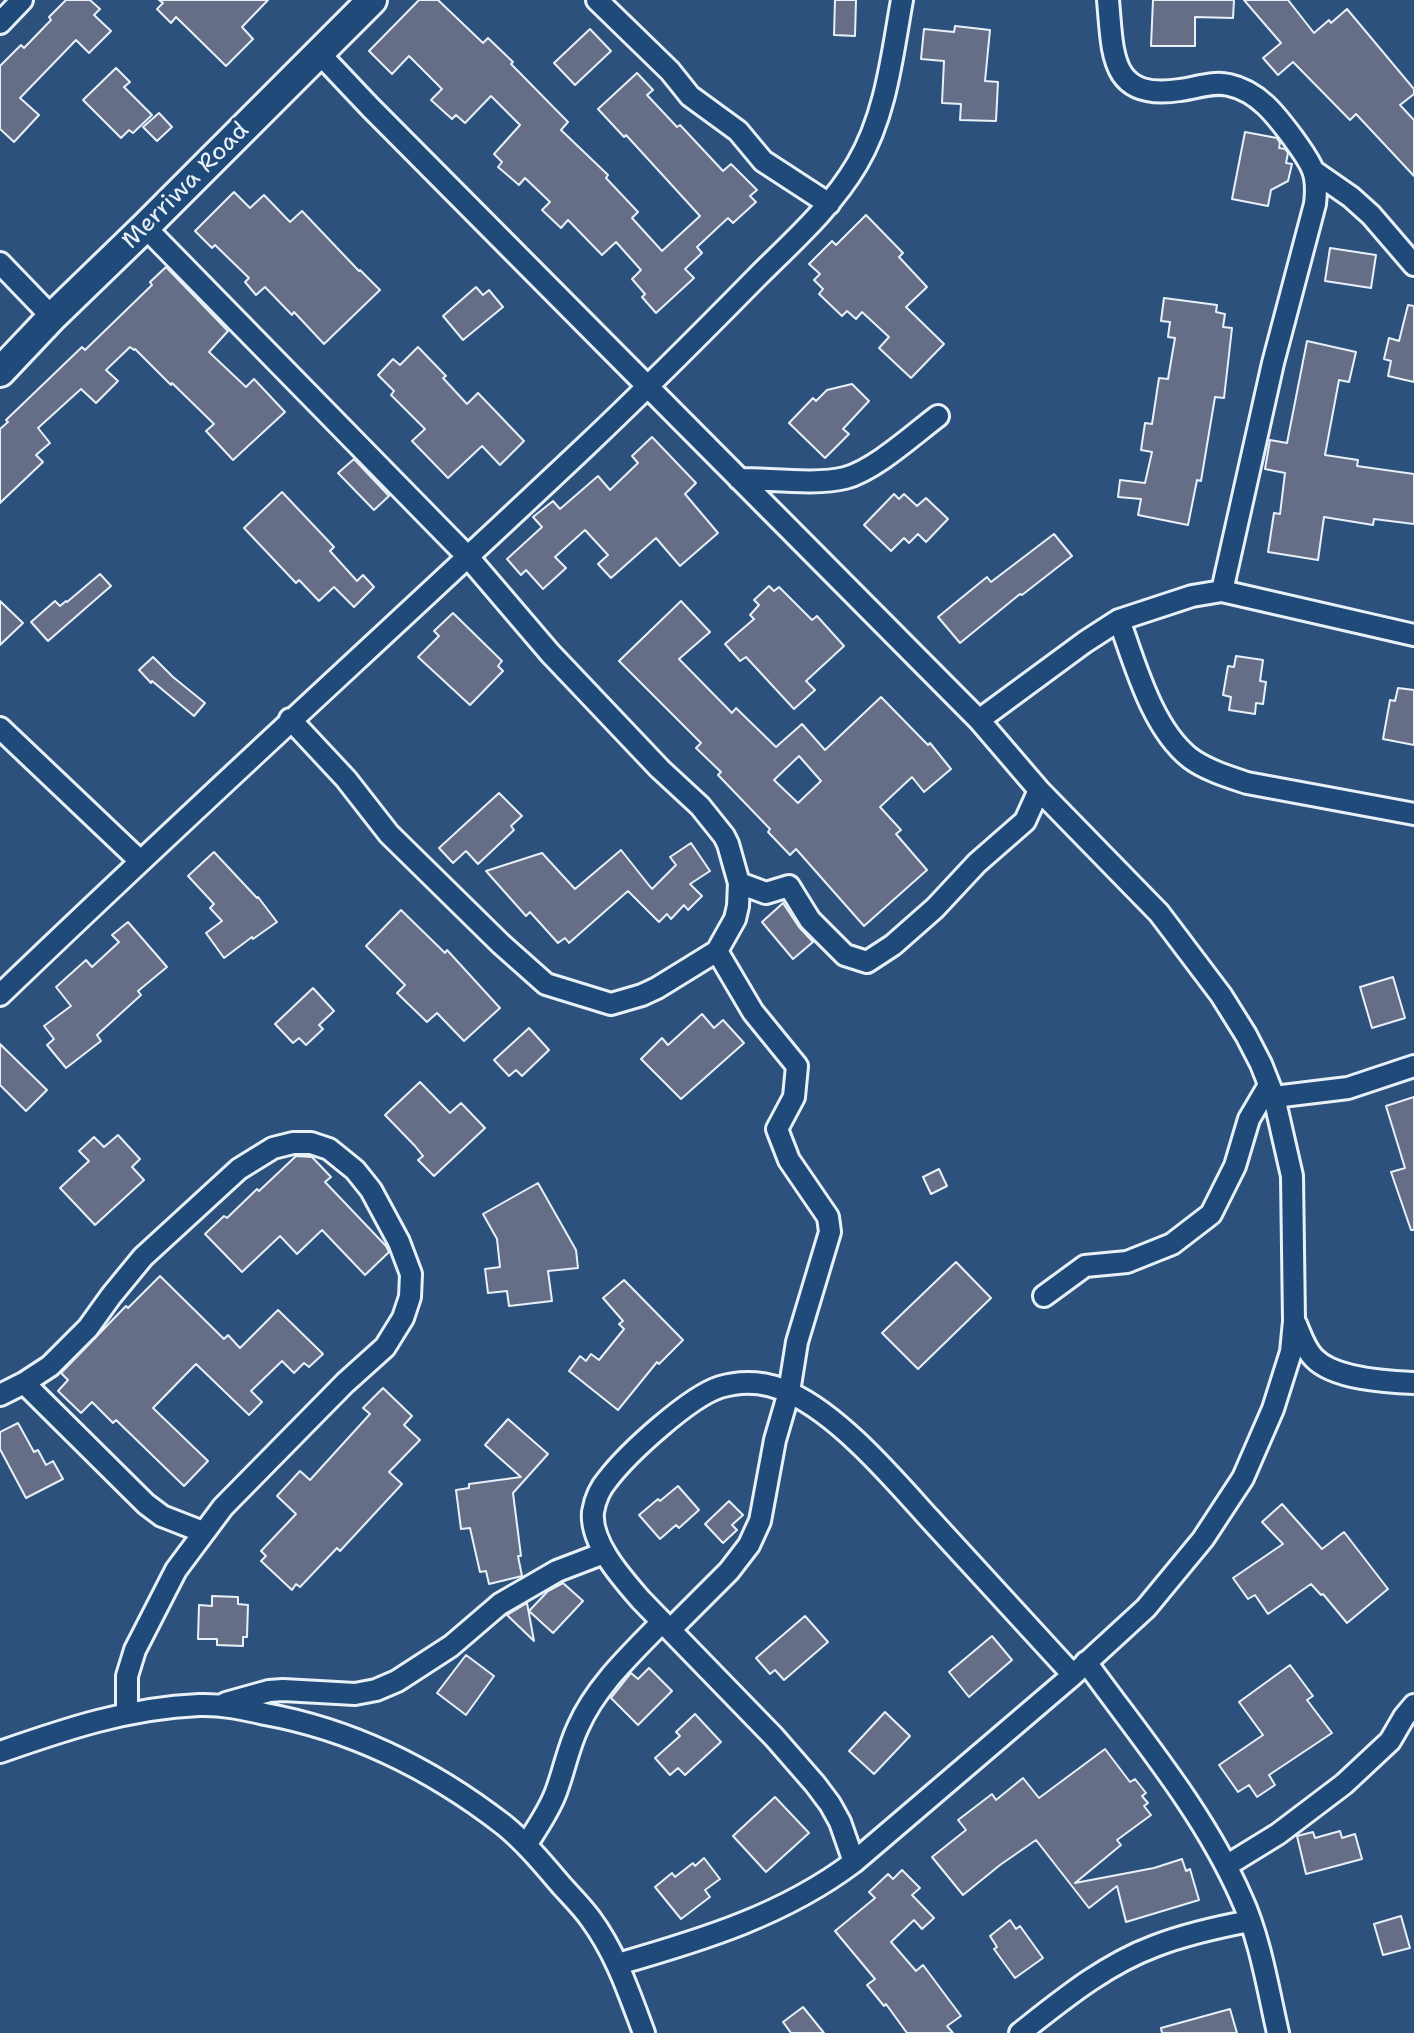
<!DOCTYPE html>
<style>
body{margin:0}
canvas{display:block;background:#2d517d}
</style>
<canvas width="1414" height="2033"></canvas>
<script>
const ctx = document.querySelector('canvas').getContext('2d');
ctx.lineJoin = 'round';
function fillPath(path, color) {
  ctx.fillStyle = color;
  ctx.fill(path, 'evenodd');
}
function trace(path, color, width, dash) {
  ctx.strokeStyle = color;
  ctx.lineWidth = width;
  ctx.lineCap = dash ? 'butt' : 'round';
  ctx.setLineDash(dash || []);
  ctx.stroke(path);
}
function drawText(font, color, halo, rows, align = 'center') {
  ctx.font = font + ' "Shantell Sans",sans-serif';
  ctx.lineWidth = 6;
  ctx.setLineDash([]);
  ctx.textBaseline = 'middle';
  ctx.strokeStyle = halo;
  ctx.fillStyle = color;
  for (const [text, x, y, turn = 0] of rows) {
    ctx.save();
    ctx.translate(x, y);
    ctx.rotate((+turn || 0) * Math.PI / 180);
    ctx.textAlign = isNaN(turn) ? turn : align;
    if (halo) ctx.strokeText(text, 0, 0);
    ctx.fillText(text, 0, 0);
    ctx.restore();
  }
}
const building = new Path2D(`
 M66 0H90L100 9 94 15 111 31 89 53 76 40 20 98 39 115 14 142 0 129V66L21 45 24 48 51 20 49 17Z
 M159 0H268L242 27 253 39 226 66 176 17 171 23 157 9 163 3Z
 M419 0H438L483 43 488 38 513 62 511 64 568 122 561 130 608 175 606 178 638 212 632 218 662 251 700 216 626 135 624 137 598 109 637 73 653 90 647 95 677 127 680 125 723 171 731 164 757 190 750 196 756 202 733 223 728 218 697 247 702 253 685 269 694 278 656 313 642 297 645 294 632 279 641 270 616 242 602 255 568 220 561 228 542 210 550 202 525 178 519 185 498 167 502 162 494 154 520 125 491 96 465 123 456 115 452 119 431 100 442 89 409 56 392 74 369 51Z
 M835 0H856L855 36 834 35Z
 M1153 0H1234L1233 18 1195 17V46H1151Z
 M1244 0H1288L1314 33 1329 20 1331 23 1347 9 1414 89V94L1400 105 1414 120V176L1356 114 1350 120 1293 62 1278 75 1263 58 1281 43Z
 M955 26 990 30 985 81 998 82 996 121 960 120 961 104 942 103 944 61 921 59 924 29 954 32Z
 M590 29 611 51 575 85 554 63Z
 M116 68 130 82 124 87 152 115 133 133 129 130 121 138 83 100Z
 M159 113 172 127 157 141 143 127Z
 M1245 132 1277 138 1280 143 1279 148 1285 149 1288 153 1286 163 1292 164 1288 181 1271 190 1268 206 1232 199Z
 M234 192 250 208 264 195 290 222 302 211 359 271 360 270 380 290 324 344 294 312 292 315 265 287 256 295 245 282 249 278 215 245 212 248 195 231Z
 M866 215 903 253 899 257 927 287 906 307 944 344 911 378 879 348 889 337 862 312 856 319 847 311 842 316 819 294 823 289 814 280 820 274 809 264 832 241 836 245Z
 M1330 248 1376 255 1371 288 1325 281Z
 M166 267 228 331 209 352 246 387 254 379 285 412 233 460 206 431 214 424 172 383 171 385 135 349 134 350 130 347 106 370 118 381 96 403 81 389 38 428 50 443 36 455 43 462 0 503V429L8 422 6 420 82 347 85 350 152 285 150 282Z
 M476 287 483 295 489 290 503 307 463 340 443 316Z
 M1164 298 1217 305 1216 312 1225 314 1223 327 1232 328 1224 398 1215 397 1201 481 1197 480 1188 525 1138 515 1141 499 1118 497 1120 480 1145 483 1152 452 1141 450 1145 423 1152 424 1159 378 1168 379 1175 338 1168 337 1170 322 1161 321Z
 M1408 305 1414 306V382L1388 376 1391 361 1384 359 1389 338 1399 341Z
 M1307 341 1356 352 1349 382 1339 380 1325 455 1358 460 1357 466 1414 474V524L1374 519 1373 525 1324 517 1318 560 1268 552 1274 513 1280 514 1285 473 1265 469 1270 440 1287 443Z
 M418 347 446 376 443 378 467 404 478 393 524 441 500 465 482 446 448 478 412 441 425 429 391 395 394 391 378 375 393 359 400 365Z
 M852 384 869 401 843 429 849 434 825 458 789 423 813 398 816 401 827 390Z
 M652 437 696 483 685 494 718 533 680 566 656 538 611 578 598 564 608 555 585 530 555 557 566 568 543 589 526 570 521 575 507 559 542 527 533 517 553 501 560 509 598 476 610 490 638 463 632 456Z
 M354 459 389 496 374 510 338 473Z
 M282 492 334 547 330 551 357 581 363 575 374 587 354 607 334 587 319 601 299 580 296 583 244 528Z
 M894 494 899 499 904 494 917 506 926 498 948 519 926 542 918 534 909 543 904 538 891 551 864 525Z
 M1054 534 1072 556 1022 595 1020 594 960 643 938 617 987 577 991 582Z
 M100 574 111 586 48 641 31 622 55 601 60 606 66 601 67 602Z
 M769 586 774 591 779 587 812 620 817 616 844 646 806 681 815 690 794 709 746 657 740 661 725 644 754 619 750 615 759 605 754 600Z
 M0 601 23 623 0 645Z
 M681 601 710 632 679 659 732 713 736 708 776 747 802 724 825 750 881 697 928 745 930 743 951 769 924 792 912 777 880 807 901 830 896 834 927 870 864 926 796 849 790 855 768 832 770 829 718 775 721 772 696 748 701 743 619 661ZM799 756 821 781 798 803 774 780Z
 M453 613 502 661 498 666 503 671 470 705 418 657 439 636 434 631Z
 M1236 656 1263 660 1260 681 1266 682 1263 704 1256 703 1255 714 1229 710 1231 697 1223 695 1228 666 1234 667Z
 M153 657 173 677 205 703 194 716 152 681 151 683 139 670Z
 M1398 688 1414 690V745L1383 739 1390 700 1395 701Z
 M499 793 522 816 511 826 514 830 478 864 466 851 453 863 439 848Z
 M691 843 710 871 690 884 702 896 688 910 684 905 671 919 667 914 659 922 628 891 569 943 565 938 558 943 530 912 526 916 486 871 542 853 575 889 621 850 652 889 676 865 670 857Z
 M214 852 257 898 258 897 277 922 253 939 252 937 224 958 206 933 222 921 210 908 214 904 188 876Z
 M783 903 799 927 813 942 793 959 762 922Z
 M401 910 445 953 447 950 500 1008 464 1041 437 1013 427 1022 397 993 405 985 366 946Z
 M128 922 167 967 138 991 141 995 97 1035 101 1041 66 1068 47 1045 54 1039 44 1026 71 1006 56 987 86 960 92 967 119 942 112 935Z
 M1393 977 1405 1018 1372 1028 1360 987Z
 M313 988 334 1011 319 1025 323 1029 306 1045 299 1038 293 1043 275 1024Z
 M702 1014 714 1028 723 1020 744 1043 681 1099 641 1059 662 1038 668 1045Z
 M529 1028 549 1050 522 1076 516 1070 509 1076 494 1060Z
 M0 1044 47 1090 26 1111 0 1085Z
 M420 1082 450 1113 461 1103 485 1128 434 1176 418 1160 423 1156 415 1146 385 1115Z
 M1414 1097V1230H1411L1391 1172 1405 1168 1386 1106Z
 M118 1135 140 1159 132 1167 144 1180 95 1225 60 1188 89 1161 79 1151 94 1137 104 1147Z
 M296 1156 312 1157 331 1177 325 1182 386 1246 389 1252 365 1275 322 1230 297 1254 280 1236 242 1272 205 1234 224 1216 227 1218 257 1189 259 1191Z
 M939 1169 947 1186 931 1194 923 1177Z
 M538 1183 576 1250 578 1268 548 1271 552 1301 509 1306 507 1291 488 1293 485 1269 500 1267 497 1239 483 1214Z
 M956 1262 991 1298 918 1369 882 1333Z
 M160 1276 224 1339 228 1335 240 1348 278 1310 323 1354 309 1367 304 1363 294 1373 282 1361 251 1391 262 1402 249 1415 196 1364 153 1408 208 1461 184 1486 116 1420 113 1423 92 1402 81 1413 58 1391 68 1380 61 1373 126 1306 128 1308Z
 M624 1280 683 1340 659 1364 657 1362 618 1410 569 1371 580 1356 586 1361 591 1354 599 1360 624 1329 619 1324 623 1321 603 1298Z
 M383 1388 412 1416 404 1425 420 1440 389 1472 402 1484 340 1551 337 1548 300 1587 296 1584 292 1590 261 1561 266 1556 261 1551 296 1514 277 1496 300 1471 310 1480 370 1414 363 1408Z
 M508 1419 548 1454 513 1493 521 1556H518L522 1576 489 1584 486 1571 480 1572 470 1528 461 1529 456 1490 469 1488V1484L521 1477 485 1445Z
 M18 1423 34 1452 38 1450 46 1465 53 1461 63 1479 26 1498 0 1449V1432Z
 M678 1486 699 1510 679 1528 676 1525 660 1539 639 1515 658 1499 660 1501Z
 M729 1501 743 1515 732 1525 737 1530 723 1543 705 1524Z
 M1282 1504 1322 1549 1344 1532 1388 1589 1347 1623 1323 1594 1321 1595 1311 1584 1268 1614 1255 1595 1248 1599 1233 1578 1283 1544 1262 1522Z
 M563 1583 583 1601 553 1633 529 1611 548 1591Z
 M212 1596 238 1597V1604L248 1605 247 1637H243V1646L217 1645V1639H198L199 1605 212 1606Z
 M527 1603 534 1641 507 1615Z
 M805 1616 828 1642 784 1680 775 1670 770 1674 756 1658Z
 M992 1636 1012 1660 969 1697 949 1672Z
 M466 1655 494 1676 466 1715 437 1693Z
 M1290 1665 1313 1696 1307 1700 1332 1733 1269 1775 1275 1785 1257 1797 1249 1785 1238 1792 1219 1765 1263 1735 1239 1702Z
 M649 1668 672 1691 638 1725 611 1698 631 1673 638 1679Z
 M885 1712 910 1736 874 1774 849 1751Z
 M695 1714 721 1742 685 1775 678 1768 670 1775 655 1758 680 1736 676 1732Z
 M1105 1749 1130 1782 1135 1779 1146 1793 1142 1796 1148 1803 1144 1806 1151 1815 1117 1840 1121 1845 1075 1883 1154 1868 1182 1859 1186 1871 1190 1869 1199 1900 1126 1922 1117 1886 1089 1908 1036 1840 1000 1865 963 1895 932 1857 966 1830 958 1820 992 1794 996 1800 1023 1778 1039 1798Z
 M775 1797 809 1833 766 1872 733 1836Z
 M1340 1831 1342 1838 1355 1834 1362 1859 1306 1874 1297 1836 1313 1832 1315 1838Z
 M704 1858 720 1879 705 1890 710 1897 681 1919 655 1887 672 1873 675 1877 693 1863 695 1866Z
 M902 1870 920 1888 912 1895 934 1918 922 1929 914 1920 891 1942 916 1971 923 1965 961 2016 947 2026 953 2033H907L886 2004 884 2006 867 1985 875 1979 835 1931 875 1898 869 1892 888 1874 893 1879Z
 M1401 1916 1410 1948 1383 1955 1374 1924Z
 M1010 1920 1016 1929 1020 1926 1043 1958 1015 1978 994 1949 997 1947 990 1936Z
 M803 2007 824 2033H791L783 2022Z
 M1230 2009 1237 2033H1162L1161 2028Z`);
const street = new Path2D(`
 M597 0 670 71 690 96 738 131 763 161 829 204
 M1108 0C1113 53 1109 101 1180 90 1196 88 1213 81 1229 85 1258 91 1276 115 1293 138 1311 164 1319 171 1315 204L1273 363 1222 591
 M0 23 22 0
 M319 53 370 107 979 720 1039 790 1159 913 1221 995 1246 1035 1261 1064 1274 1097 1292 1176 1294 1321 1291 1352 1273 1409 1243 1478 1203 1539 1146 1608 1073 1675 854 1862C784 1915 702 1940 618 1964
 M1315 172 1351 197 1371 215 1414 265
 M145 227 468 557 550 653 660 769 700 806 724 836 728 844 739 883 738 906 735 919 717 951 753 1012 797 1066 794 1097 777 1129 789 1160 828 1217 830 1232 797 1342 789 1392 775 1440 760 1521 749 1545 729 1571 670 1630
 M0 263 52 317
 M739 479C769 479 818 485 845 478 875 470 914 434 938 416
 M1119 620C1135 664 1152 728 1190 758 1206 770 1229 777 1247 783L1414 814
 M290 719 346 779 389 834 501 944 546 984 611 1004 642 995 657 988 717 951
 M979 720 1085 642 1119 620 1192 596 1222 591 1414 635
 M0 728 139 860
 M739 883 766 893 789 886 810 920 845 955 867 962 893 945 935 908 977 863 1025 821 1039 790
 M0 995C193 809 391 630 586 446 644 391 701 334 757 277 792 242 831 208 857 164 886 115 892 56 902 0
 M1274 1097 1348 1088 1414 1066
 M1044 1296 1085 1266 1127 1262 1172 1244 1211 1214 1235 1166 1249 1119 1269 1085
 M1296 1324C1301 1336 1305 1349 1314 1358 1334 1379 1387 1382 1414 1383
 M24 1383 146 1504 162 1516 203 1532
 M0 1395 24 1383 50 1366 88 1328 111 1296 143 1257 239 1169 273 1148 293 1143H311L329 1149 355 1170 371 1190 399 1242 411 1274 410 1297 403 1318 385 1347 345 1383 223 1507 176 1570 135 1650 127 1676V1712
 M1086 1662C1141 1738 1203 1811 1241 1897 1260 1938 1268 1989 1278 2033
 M226 1703 269 1691 283 1690 355 1694 376 1690 397 1681 451 1646 500 1604 557 1571 604 1553
 M0 1752C66 1729 128 1708 199 1705 221 1704 243 1709 265 1714 353 1730 433 1770 504 1825 526 1843 544 1865 562 1886 572 1897 582 1907 590 1918 616 1953 629 1993 644 2033
 M526 1845C537 1828 549 1811 556 1792 564 1771 568 1748 578 1727 596 1686 631 1654 662 1622
 M854 1862 840 1822 830 1804 815 1784 774 1737 641 1600C622 1578 590 1543 593 1512 595 1500 600 1488 608 1479 628 1453 689 1397 720 1387 743 1380 768 1382 790 1393 840 1416 892 1477 929 1518 977 1570 1025 1622 1073 1675
 M1226 1866 1278 1834 1344 1784 1390 1741 1404 1717 1414 1705
 M1020 2033C1062 2000 1104 1965 1155 1946 1186 1934 1218 1927 1250 1921`);
const secondary = new Path2D(`
 M0 372 52 317 145 227 372 0`);
const streetNames = [
 ["Merriwa Road",186,186,-45]
];
fillPath(building, '#656d87');
trace(building, '#e8f1f8', 2);
trace(street, '#e8f1f8', 26);
trace(secondary, '#e8f1f8', 34);
trace(street, '#1f4a7a', 20);
trace(secondary, '#1f4a7a', 28);
drawText('24px', '#e8f1f8', '#1f4a7a', streetNames);
</script>
